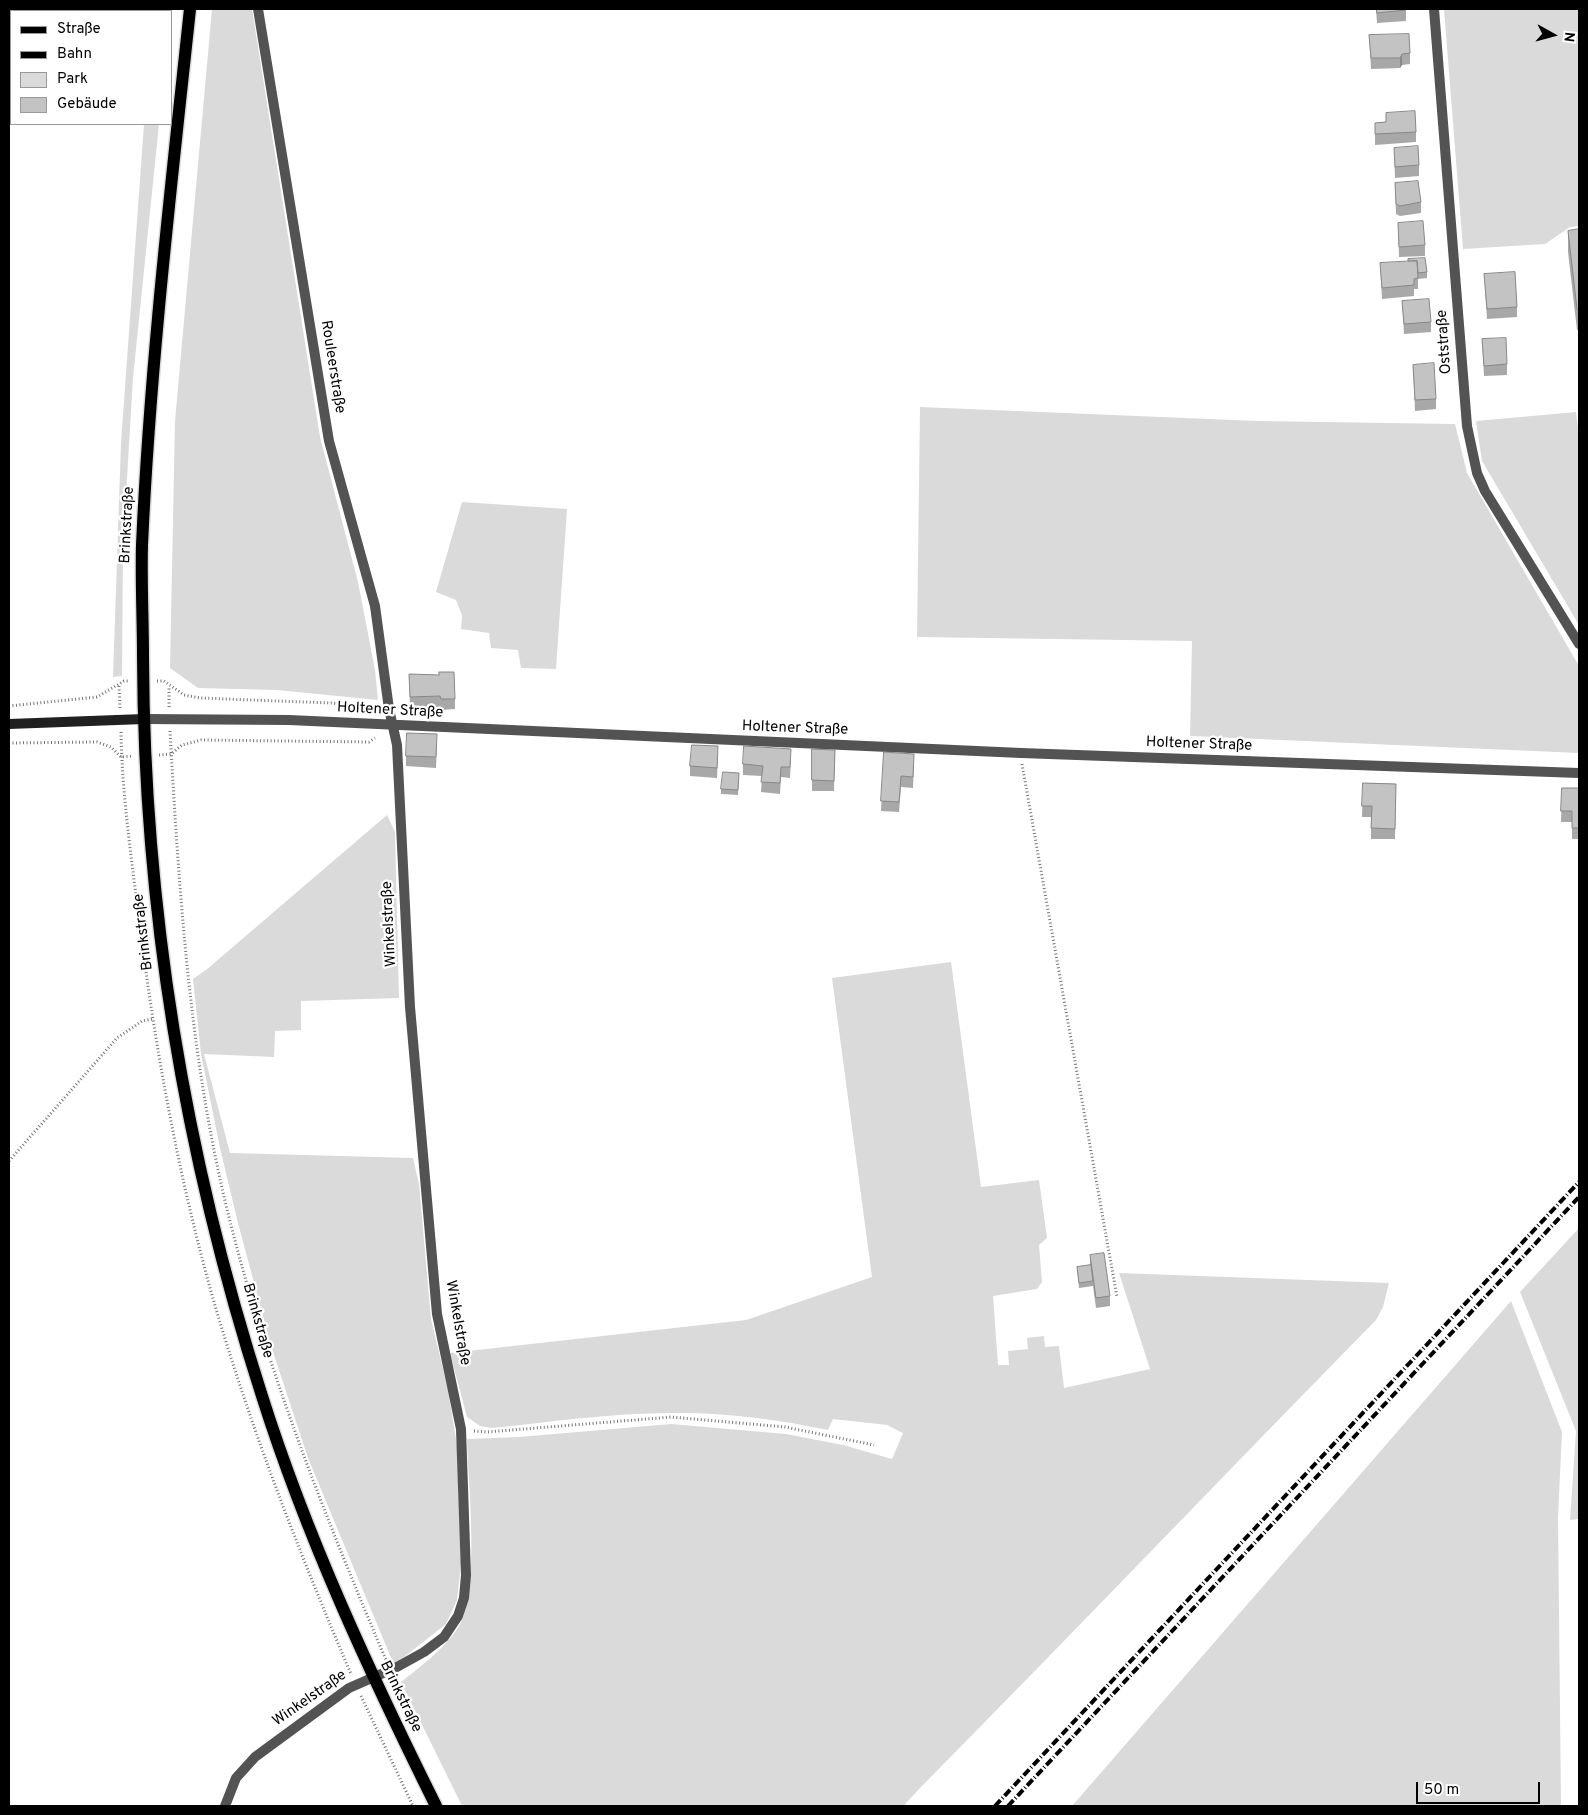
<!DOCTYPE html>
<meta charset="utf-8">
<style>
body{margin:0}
#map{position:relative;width:1588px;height:1815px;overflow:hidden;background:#fff;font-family:Overpass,sans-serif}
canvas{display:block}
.frame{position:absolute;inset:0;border:10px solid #000;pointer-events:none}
.legend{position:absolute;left:10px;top:10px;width:162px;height:115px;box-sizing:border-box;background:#fff;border:1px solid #999;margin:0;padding:6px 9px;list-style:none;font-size:15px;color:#000}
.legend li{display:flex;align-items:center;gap:10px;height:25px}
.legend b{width:25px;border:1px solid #999}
.north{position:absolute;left:1528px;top:10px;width:50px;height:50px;-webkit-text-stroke:4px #fff;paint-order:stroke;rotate:97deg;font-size:14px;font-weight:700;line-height:20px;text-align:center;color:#000}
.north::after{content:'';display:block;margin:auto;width:18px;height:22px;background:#000;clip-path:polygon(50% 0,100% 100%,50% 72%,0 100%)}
.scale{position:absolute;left:1416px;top:1782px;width:124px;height:22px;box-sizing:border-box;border:2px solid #000;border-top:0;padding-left:6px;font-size:15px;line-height:18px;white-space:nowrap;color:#000;-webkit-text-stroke:4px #fff;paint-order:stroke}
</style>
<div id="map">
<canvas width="1588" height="1815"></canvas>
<div class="frame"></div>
<ul class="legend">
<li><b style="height:6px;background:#000"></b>Straße</li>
<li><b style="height:6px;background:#000"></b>Bahn</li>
<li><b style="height:14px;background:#dadada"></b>Park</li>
<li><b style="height:14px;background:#c3c3c3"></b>Gebäude</li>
</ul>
<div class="north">N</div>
<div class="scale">50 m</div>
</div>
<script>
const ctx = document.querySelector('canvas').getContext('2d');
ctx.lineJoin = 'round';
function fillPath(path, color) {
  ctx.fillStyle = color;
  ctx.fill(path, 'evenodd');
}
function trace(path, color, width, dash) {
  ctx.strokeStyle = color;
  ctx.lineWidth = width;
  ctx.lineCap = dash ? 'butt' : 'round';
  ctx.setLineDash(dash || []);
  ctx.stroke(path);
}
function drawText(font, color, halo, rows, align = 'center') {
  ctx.font = font + ' Overpass,sans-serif';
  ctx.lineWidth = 4.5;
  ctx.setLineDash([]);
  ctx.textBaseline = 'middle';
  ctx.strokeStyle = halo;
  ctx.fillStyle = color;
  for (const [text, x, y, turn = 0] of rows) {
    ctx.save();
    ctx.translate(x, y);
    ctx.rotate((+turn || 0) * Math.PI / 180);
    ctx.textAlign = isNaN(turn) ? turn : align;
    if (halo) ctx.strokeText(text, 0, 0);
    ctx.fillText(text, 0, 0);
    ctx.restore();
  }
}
const green = new Path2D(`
 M212 9H252L320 437 358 582 375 670 378 700 277 690 198 688 170 668 175 421Z
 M1444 9H1579V226L1570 227 1545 244 1463 249Z
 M144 124H159L133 378 123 545 122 676 113 677 121 443Z
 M920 407 1257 421 1455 424 1467 473 1579 666V753L1190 736 1192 641 917 637Z
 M1576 412 1579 436V625L1482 461 1476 421Z
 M462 502 567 509 556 669 521 668 518 650 491 648 489 633 461 629 462 615 456 600 436 592Z
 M387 815 395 832 399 998 301 1001V1030L275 1031 274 1057 204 1054 230 1153 413 1158 419 1184 431 1319 448 1390 457 1445 461 1564 457 1600 446 1624 394 1665 308 1458 271 1346 238 1223 220 1148 201 1054 193 979 206 970Z
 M951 962 981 1187 1039 1180 1047 1238 1039 1245 1042 1282 1037 1289 993 1296 998 1365H1009L1008 1351 1028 1349 1027 1338 1044 1336 1045 1347 1059 1346 1064 1388 1150 1369 1119 1273 1389 1283 1383 1307 1376 1320C1224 1475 1074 1632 921 1787L905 1804 907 1806H462L401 1682C419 1668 449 1645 460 1624 480 1589 468 1482 467 1439L519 1437 671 1424 786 1434 843 1445 892 1459 903 1433 887 1425 833 1419 828 1430C776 1419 723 1412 670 1413 611 1413 551 1422 492 1428L480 1426 467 1417 450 1353 746 1320 872 1277 832 978Z
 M1579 1228V1519L1570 1520 1576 1431 1520 1292Z
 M1511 1301 1562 1432 1558 1517 1561 1806H1072Z`);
const path = new Path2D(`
 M157 681H164L184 695 200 698 331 703 378 708
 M119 686 120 708
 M9 706 97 697 124 681H130
 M169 707V686
 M170 731C179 890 189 1050 226 1205 264 1362 323 1512 386 1660
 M121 732C122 796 132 862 140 927 156 1053 179 1179 214 1302 251 1429 299 1552 351 1674
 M9 743 97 742 111 747 121 757 133 756
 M159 755 171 754 182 745 201 740 369 742 375 738
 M1022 764 1117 1297
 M9 1161 117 1038 142 1021 152 1019
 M474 1431 487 1432 671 1417 785 1427 874 1445
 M394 1680 417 1731
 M361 1696 413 1806`);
const minor = new Path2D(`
 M1434 9 1467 426 1477 473 1485 491 1579 644
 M144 719 289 720 1021 753 1579 773
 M225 1806 236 1778 255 1757 349 1688 397 1667 424 1652 444 1637 458 1616 464 1598 466 1575 461 1429 437 1314 410 1007 397 745 389 709 375 606 329 441 258 9`);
const secondary = new Path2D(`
 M9 724 144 719`);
const primary = new Path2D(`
 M190 9C171 187 150 366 142 545 141 582 143 620 143 657 144 908 185 1157 262 1396 307 1538 370 1673 436 1806`);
const rail = new Path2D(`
 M995 1806 1579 1182
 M1008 1806 1579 1197`);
const wall = new Path2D(`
 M1376 9H1406V21L1377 23Z
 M1369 35 1410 53V64L1402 65 1400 68 1371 69Z
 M1386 113 1416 132V142L1375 145V123L1386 122Z
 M1394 148 1419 165V176L1395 178Z
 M1395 183 1421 202V213L1400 216 1396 214Z
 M1398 223 1425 245V256L1399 257Z
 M1579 229V330H1577L1568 252V231Z
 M1380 263 1427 272V278L1418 279V289H1414V296L1382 299Z
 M1484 274 1517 307V317L1487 319Z
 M1402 301 1431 322V332L1404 334Z
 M1482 339 1507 364V375L1484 376Z
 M1413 365 1436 399V409L1415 411Z
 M409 674 455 699V709L441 710 440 707H410Z
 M437 745 436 768 406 766V756Z
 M812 749 835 750 834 791H812Z
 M884 752 914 764 913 788 901 787 899 812 881 811Z
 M718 757 717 778 690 776V766Z
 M791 760 790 778 781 777 780 794 761 792 762 776 743 775V764Z
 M739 773 738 795 721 794V789Z
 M1363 783 1396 784 1395 839H1371V817H1362Z
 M1562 788H1579V839H1572V822H1561Z
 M1090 1255 1110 1296V1306L1096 1308 1093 1286 1079 1288 1077 1267 1090 1265Z`);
const shadedWall = new Path2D(`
 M1402 54V65L1400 68V58Z`);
const building = new Path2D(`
 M1377 9H1406V10L1377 13Z
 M1409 34 1410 53 1402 54 1400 58H1371L1369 35Z
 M1415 111 1416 132 1375 134V123L1386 122V113Z
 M1418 146 1419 165 1395 167 1394 148Z
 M1418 181 1421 202 1400 206 1396 204 1395 183Z
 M1423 221 1425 245 1399 247 1398 223Z
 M1579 229V309H1577L1568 231Z
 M1425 258 1427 272 1418 273 1417 261H1408V259Z
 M1417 261 1418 278 1414 279V285L1382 288 1380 263Z
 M1515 272 1517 307 1487 309 1484 274Z
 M1429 299 1431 322 1404 324 1402 301Z
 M1506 338 1507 364 1484 366 1482 339Z
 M1434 363 1436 399 1415 400 1413 365Z
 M439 672H454L455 699H441L440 696 410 697 409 674 439 675Z
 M407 733 437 734 436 757 406 756Z
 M692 745 718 746 717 768 690 766Z
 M744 746 791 749 790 767H781L780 783 761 782 763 766 743 764Z
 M812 749 835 750 834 781 812 780Z
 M884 752 914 754 913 777 901 776 899 802 881 801Z
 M723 772 739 773 738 790 721 789Z
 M1363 783 1396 784 1395 829 1371 828 1372 806H1362Z
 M1562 788H1579V828H1572V811H1561Z
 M1104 1253 1110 1296 1096 1298 1090 1255Z
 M1091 1265 1093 1281 1079 1283 1077 1267Z`);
const streetNames = [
 ["Oststraße",1445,342,-94],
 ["Rouleerstraße",332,367,81],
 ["Brinkstraße",128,525,-87],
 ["Holtener Straße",390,711,3],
 ["Holtener Straße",795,729,2],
 ["Holtener Straße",1199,745,2],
 ["Winkelstraße",390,924,-93],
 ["Brinkstraße",144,932,-97],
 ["Brinkstraße",257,1321,74],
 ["Winkelstraße",457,1323,80],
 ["Brinkstraße",400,1697,64],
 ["Winkelstraße",310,1699,-35]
];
fillPath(green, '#dadada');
trace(primary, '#dbdbdb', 15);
trace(path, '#757575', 3, [1, 2.5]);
trace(minor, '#535353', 10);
trace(secondary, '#202020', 10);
trace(primary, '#000', 12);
trace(rail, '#000', 4, [8, 2.5, 1, 2.5]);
fillPath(wall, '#a8a8a8');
fillPath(shadedWall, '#888');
fillPath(building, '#c3c3c3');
trace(building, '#888', 1);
drawText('15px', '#000', '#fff', streetNames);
</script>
